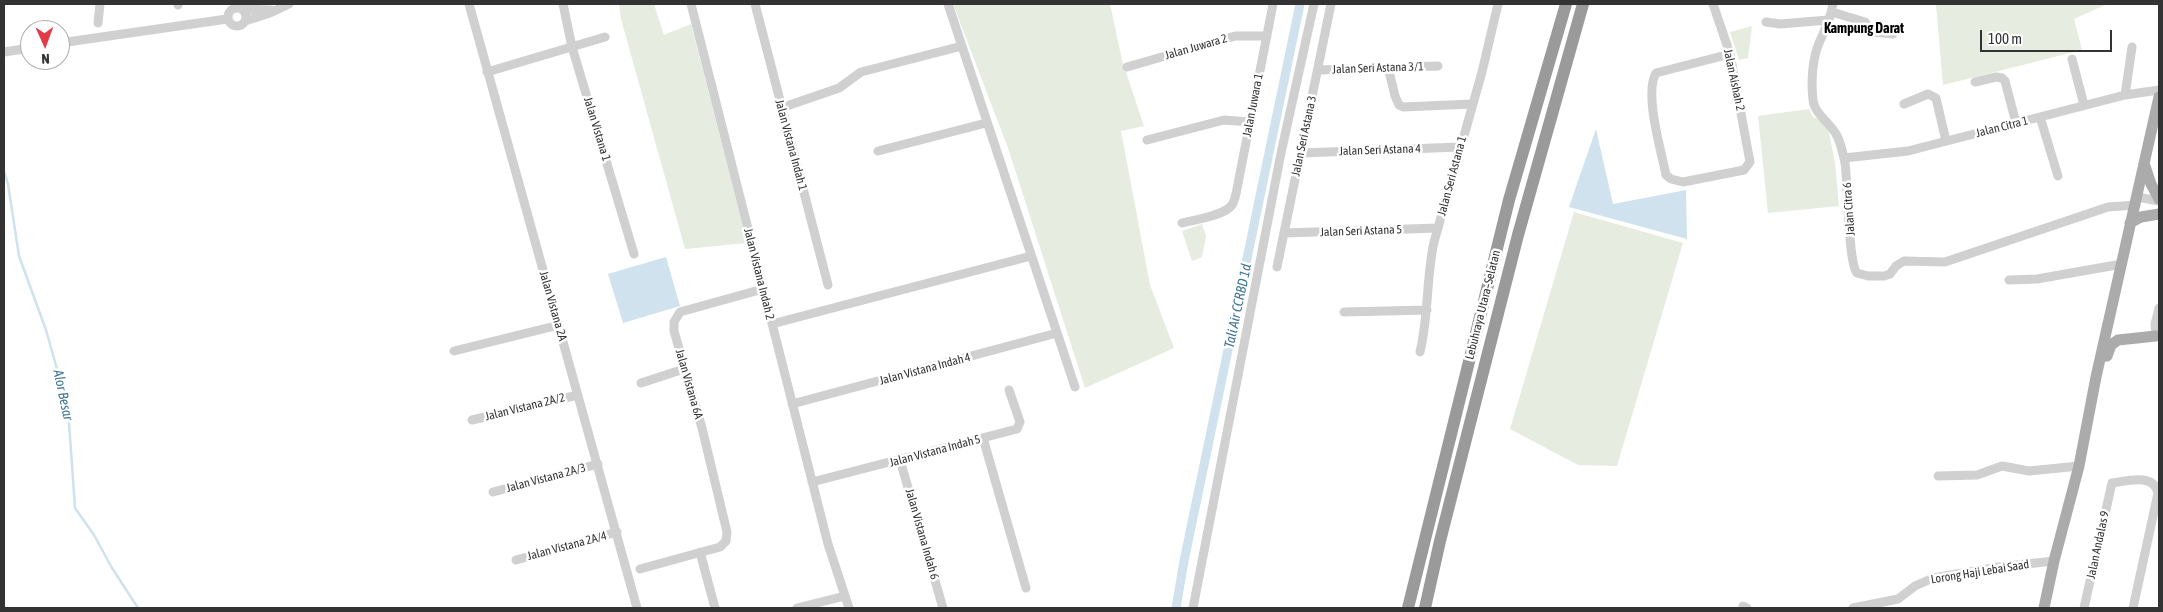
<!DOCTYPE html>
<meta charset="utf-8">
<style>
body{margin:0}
#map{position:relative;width:2163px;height:612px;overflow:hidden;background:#fff;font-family:"Asap Condensed",sans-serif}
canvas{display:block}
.frame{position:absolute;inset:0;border:5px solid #333;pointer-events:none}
.north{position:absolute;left:20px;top:20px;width:50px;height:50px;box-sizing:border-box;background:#fff;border:1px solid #adadad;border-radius:50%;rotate:178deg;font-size:14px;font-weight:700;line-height:20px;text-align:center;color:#333}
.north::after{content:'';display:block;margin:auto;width:18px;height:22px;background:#e63946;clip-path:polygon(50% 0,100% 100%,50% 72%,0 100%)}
.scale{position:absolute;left:1980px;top:30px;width:132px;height:22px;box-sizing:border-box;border:2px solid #333;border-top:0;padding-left:6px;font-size:15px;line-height:18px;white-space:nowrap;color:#333;-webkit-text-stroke:4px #fff;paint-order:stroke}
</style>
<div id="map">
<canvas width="2163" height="612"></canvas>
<div class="frame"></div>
<div class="north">N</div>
<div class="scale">100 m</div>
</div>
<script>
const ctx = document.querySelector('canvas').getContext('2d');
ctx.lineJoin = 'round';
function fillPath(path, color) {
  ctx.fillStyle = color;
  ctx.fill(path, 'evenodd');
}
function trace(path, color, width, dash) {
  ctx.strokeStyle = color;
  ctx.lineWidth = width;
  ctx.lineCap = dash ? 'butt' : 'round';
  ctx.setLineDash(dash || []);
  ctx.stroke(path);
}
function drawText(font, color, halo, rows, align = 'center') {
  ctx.font = font + ' "Asap Condensed",sans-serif';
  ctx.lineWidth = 5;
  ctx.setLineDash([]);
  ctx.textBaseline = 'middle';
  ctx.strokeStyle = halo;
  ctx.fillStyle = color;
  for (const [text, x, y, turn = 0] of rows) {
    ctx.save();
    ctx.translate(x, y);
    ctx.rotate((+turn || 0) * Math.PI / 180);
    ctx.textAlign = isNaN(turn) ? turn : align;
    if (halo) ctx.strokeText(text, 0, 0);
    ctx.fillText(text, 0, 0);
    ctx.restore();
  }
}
const green = new Path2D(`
 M619 4H654L664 35 691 24 747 243 685 249 621 19Z
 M953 4H1110L1122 60 1144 126 1121 131 1150 285 1174 348 1085 388 1008 148Z
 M1936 4H2105V5L2074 19 2082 50 1943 85Z
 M1752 26 1748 58 1739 60 1730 32Z
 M1809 109 1813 117 1827 122 1835 163 1839 206 1768 213 1758 116Z
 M1574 212 1683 243 1617 466 1578 465 1510 429Z
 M1202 224 1206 236 1202 257 1192 261 1182 231Z`);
const water = new Path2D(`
 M1596 129 1613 204 1686 190 1687 239 1569 207Z
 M666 257 680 306 623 323 608 274Z`);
const stream = new Path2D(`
 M4 171 8 184 19 256 46 330 68 408 75 508 94 535 112 568 138 608`);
const canal = new Path2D(`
 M1176 608 1184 561 1300 4`);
const minor = new Path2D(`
 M469 4 637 608
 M563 4 572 47 634 254
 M691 4 828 544 849 608
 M755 4 828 285
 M948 4 1075 387
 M1713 4 1730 54 1750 162 1744 170 1683 182 1671 179 1666 175C1661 150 1644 93 1656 73L1730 54
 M1833 4C1831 18 1825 30 1819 43 1812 60 1811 83 1813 100 1814 113 1829 122 1836 134 1841 142 1843 154 1845 163 1848 183 1848 263 1857 273L1868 276H1884L1890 274 1896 266 1904 261 1945 262 2108 207 2136 205
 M178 5V4
 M228 17a9 9 0 1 1 18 0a9 9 0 1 1-18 0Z
 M242 9 271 10
 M1832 12 1865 22 1873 32 1893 34
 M245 21 270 13 289 4
 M1766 22 1780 24 1828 20
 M98 23 100 4
 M60 43 227 19
 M4 52 30 48
 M2072 59 2084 105
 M1127 67 1235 36H1267
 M1388 67 1395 96 1399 105 1403 107 1472 104
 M1318 70 1438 66
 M487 72 605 37
 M1975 82 1996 77 2002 78 2005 81 2016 123
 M2125 95 2132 47
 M1904 104 1928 94 1936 98 1946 141
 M781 108 839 88 861 72 962 46
 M2040 117 2058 176
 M1147 140 1224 120 1250 122
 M878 151 986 123
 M1301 153 1460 147
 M1844 158 1908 151 2125 95 2159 90
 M2137 197 2159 201
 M1182 223C1194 220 1224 216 1232 205 1234 202 1235 197 1236 194L1273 4
 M1284 233 1438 228
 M1277 267 1331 4
 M2009 280 2037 279 2122 264
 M2159 308 2155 324 2156 336 2159 335
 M1344 312 1427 310
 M772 324 1031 256
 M454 351 559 325
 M1420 352C1429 315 1426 278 1434 242L1482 72 1498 4
 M641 383 684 369
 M792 404 1057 333
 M472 420 578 395
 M983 438 1026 588
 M900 460 943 608
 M1938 476 1977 475 2002 466 2029 471 2079 466
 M812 482 1017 429 1020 422 1009 390
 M493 492 598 464
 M700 552 715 608
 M516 560 617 532
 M640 569 720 547 726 541 727 532 702 428 674 331V322L680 312 763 289
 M1743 606 1747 608
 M797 608 845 596
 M1193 608 1281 153 1314 4
 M1853 608 1898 599 1915 586 1933 578 1999 567 2054 561
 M2084 608 2112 483C2127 481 2154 473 2158 493L2133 608`);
const major = new Path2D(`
 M2145 166 2151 184 2159 199
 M2130 223 2141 217 2159 214
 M2107 356 2111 345 2118 340 2156 336
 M2044 608 2054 561 2079 466 2096 377 2159 97`);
const highway = new Path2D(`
 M1408 608 1509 200 1566 4
 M1425 608 1440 541 1518 235 1583 4`);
const streetNames = [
 ["Jalan Juwara 2",1196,47,-16],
 ["Jalan Seri Astana 3/1",1378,68,-2],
 ["Jalan Aishah 2",1734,80,78],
 ["Jalan Juwara 1",1253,105,-79],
 ["Jalan Citra 1",2002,127,-14],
 ["Jalan Vistana 1",597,129,73],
 ["Jalan Seri Astana 3",1304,136,-78],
 ["Jalan Vistana Indah 1",791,145,75],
 ["Jalan Seri Astana 4",1380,150,-2],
 ["Jalan Seri Astana 1",1452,176,-75],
 ["Jalan Citra 6",1849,209,-94],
 ["Jalan Seri Astana 5",1361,231,-2],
 ["Jalan Vistana Indah 2",759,274,76],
 ["Lebuhraya Utara–Selatan",1483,305,-76],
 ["Jalan Vistana 2A",553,306,74],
 ["Jalan Vistana Indah 4",925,369,-15],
 ["Jalan Vistana 6A",689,384,74],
 ["Jalan Vistana 2A/2",525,407,-14],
 ["Jalan Vistana Indah 5",935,451,-15],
 ["Jalan Vistana 2A/3",546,478,-15],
 ["Jalan Vistana Indah 6",922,534,74],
 ["Jalan Andalas 9",2098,545,-78],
 ["Jalan Vistana 2A/4",567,546,-15],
 ["Lorong Haji Lebai Saad",1980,572,-9]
];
const neighbourhoodNames = [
 ["Kampung Darat",1864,29]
];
const waterNames = [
 ["Tali Air CCRBD 1d",1238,306,-78],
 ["Alor Besar",63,395,78]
];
fillPath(green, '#e6ecdf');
fillPath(water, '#cfe2ee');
trace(stream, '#cfe2ee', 2.5);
trace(canal, '#cfe2ee', 9);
trace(minor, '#d0d0d0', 9);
trace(major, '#ababab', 11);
trace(highway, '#9a9a9a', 12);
drawText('12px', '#333', '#fff', streetNames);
drawText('bold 14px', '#000', '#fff', neighbourhoodNames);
drawText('italic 14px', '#3f7597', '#fff', waterNames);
</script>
